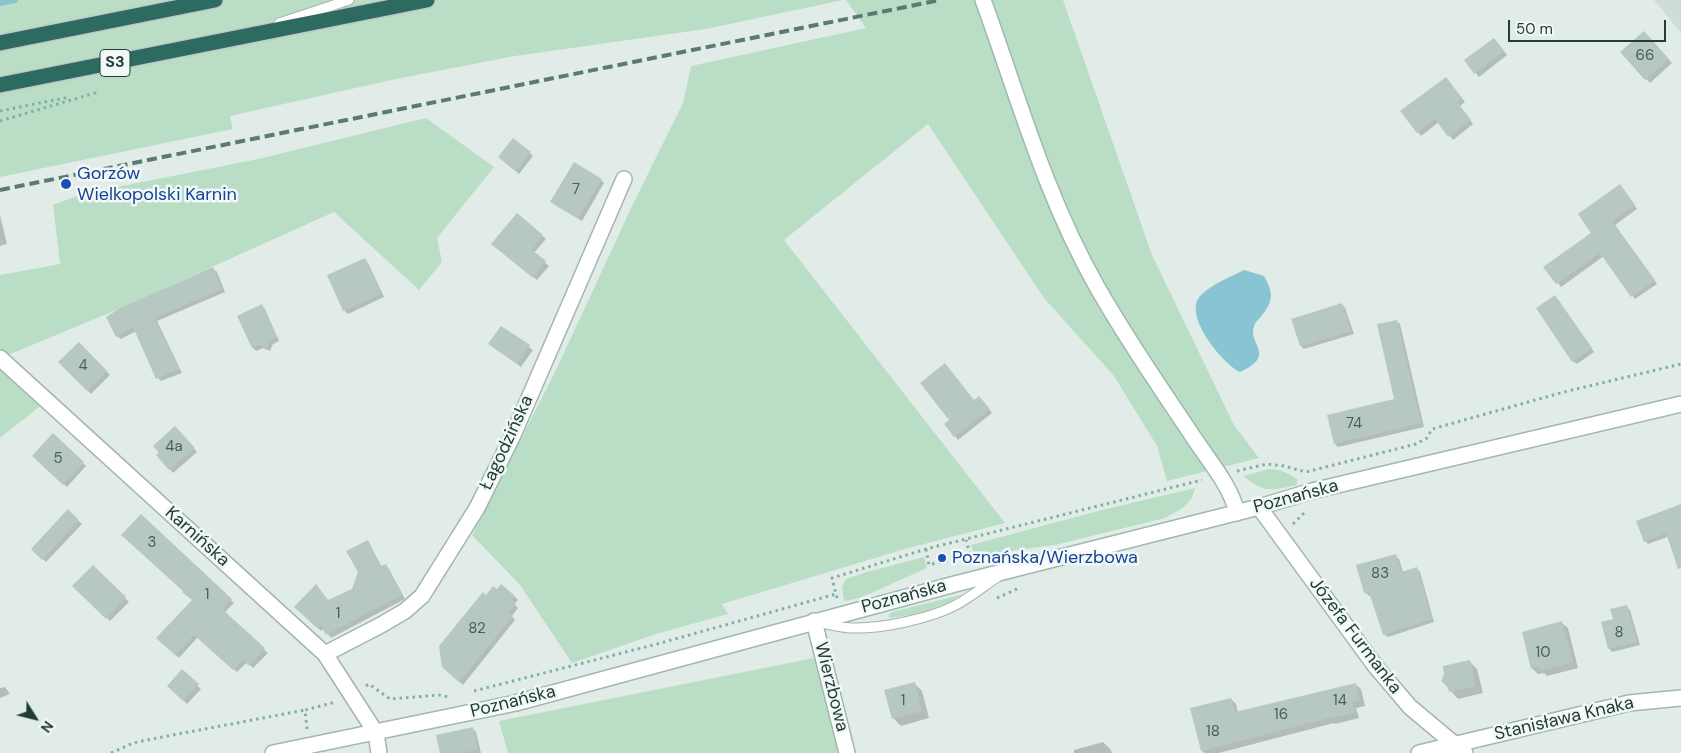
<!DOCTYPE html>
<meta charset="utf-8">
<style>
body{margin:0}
#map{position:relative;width:1681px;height:753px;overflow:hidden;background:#e1ece8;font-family:"DM Sans",sans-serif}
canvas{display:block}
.north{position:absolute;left:10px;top:693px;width:50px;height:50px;-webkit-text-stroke:4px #f2f8f5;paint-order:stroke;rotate:126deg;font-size:14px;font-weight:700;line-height:20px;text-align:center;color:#213d37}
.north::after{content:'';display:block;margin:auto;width:18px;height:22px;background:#213d37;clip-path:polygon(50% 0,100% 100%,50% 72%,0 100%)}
.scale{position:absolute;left:1508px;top:20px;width:158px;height:22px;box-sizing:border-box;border:2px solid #213d37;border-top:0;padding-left:6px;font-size:15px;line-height:18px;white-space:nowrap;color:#213d37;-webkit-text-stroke:4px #f2f8f5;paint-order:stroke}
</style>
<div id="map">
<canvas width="1681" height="753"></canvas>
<div class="north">N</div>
<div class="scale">50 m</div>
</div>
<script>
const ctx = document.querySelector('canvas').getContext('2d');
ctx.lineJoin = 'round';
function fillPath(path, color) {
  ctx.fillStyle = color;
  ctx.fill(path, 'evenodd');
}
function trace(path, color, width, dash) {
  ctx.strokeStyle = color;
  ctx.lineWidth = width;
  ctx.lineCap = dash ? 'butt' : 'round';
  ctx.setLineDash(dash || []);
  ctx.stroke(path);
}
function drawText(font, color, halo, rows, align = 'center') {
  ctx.font = font + ' "DM Sans",sans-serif';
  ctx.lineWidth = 5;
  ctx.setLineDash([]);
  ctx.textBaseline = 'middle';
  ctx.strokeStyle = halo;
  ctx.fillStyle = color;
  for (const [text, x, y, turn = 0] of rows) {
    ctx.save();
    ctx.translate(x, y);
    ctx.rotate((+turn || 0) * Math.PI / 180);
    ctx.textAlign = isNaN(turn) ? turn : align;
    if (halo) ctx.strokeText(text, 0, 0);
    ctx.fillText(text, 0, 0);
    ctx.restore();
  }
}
const built = new Path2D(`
 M1654 0H1681V33Z`);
const green = new Path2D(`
 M0 0H843L706 29 515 56 396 79 230 116 233 129 0 177Z
 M846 0H1063L1152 255 1234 425 1259 458 1167 481 1157 446 1114 376 1044 298 928 124 784 240 1005 523 905 549 722 604 728 614 656 634 572 663 520 585 472 535 556 370 633 204 683 103 691 66 866 28Z
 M426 118 494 167 437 238 442 262 419 290 334 212 114 311 8 355 49 399 0 438V275L60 264 53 205 82 194 258 159Z
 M1269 469C1280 469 1288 473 1297 479V485C1270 491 1265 493 1243 476Z
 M1195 488 1192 498 1183 508 1165 518 1055 545 974 556 971 545 1102 510Z
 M924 557 927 568 860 598 844 601 842 587 846 579 867 572Z
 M964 594C940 608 917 615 890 618L888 616 892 612Z
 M819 657 851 753H508L499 721Z`);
const water = new Path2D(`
 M1244 270 1264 276C1273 292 1274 301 1262 315 1260 318 1256 321 1255 324 1245 344 1279 354 1240 372 1223 364 1186 319 1198 299 1205 287 1232 276 1244 270Z`);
const shadow = new Path2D(`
 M1644 33 1672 63 1650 83 1622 52Z
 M1498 43 1507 55 1479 77 1466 61Z
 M1449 82 1465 102 1460 106 1473 124 1453 140 1439 122 1421 136 1418 132Z
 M530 153 533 156 519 174 503 160Z
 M601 180 604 183 582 221 555 205Z
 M1623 189 1637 209 1615 225 1657 284 1635 299 1604 256 1561 287 1545 267 1593 233Z
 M0 215 7 244 0 246Z
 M517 215 546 239 534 253 549 266 537 280 496 247Z
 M365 259 368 263 384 297 348 314 344 310Z
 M213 269 217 272 225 292 157 321 182 373 161 381 158 378 136 331 121 339 117 336Z
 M1558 300 1594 352 1577 364 1573 361Z
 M1342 304 1345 308 1354 334 1304 349 1301 346 1293 320Z
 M262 306 265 309 279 341 273 344 270 351 263 348 256 351 253 348 239 316Z
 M1397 321 1400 324 1424 427 1338 447 1335 444 1395 400Z
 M501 328 533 350 521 367 490 344Z
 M79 343 110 375 91 394 60 362Z
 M975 401H983L992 413 958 440 946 424Z
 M178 431 197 452 173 473 158 455Z
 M53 435 86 466 67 487 33 456Z
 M1681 506V532L1648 544 1645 541Z
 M68 511 82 524 46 562 32 549Z
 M141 515 234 603 224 613 268 653 253 668 247 662 237 672 198 637 179 658 157 638 193 600Z
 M368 542 382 567 385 566 389 569 405 599 331 638 324 629 321 631 296 607 329 602 353 589Z
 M1395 555 1399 559 1403 572 1416 568 1420 572 1434 622 1388 637 1384 634 1371 596H1369L1366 593 1358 566Z
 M93 567 129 602 110 621 74 586Z
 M486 596H514L518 600 514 604 518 608 512 616 515 620 463 685 447 671Z
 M1627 607 1630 610 1640 645 1612 652 1609 648 1614 620Z
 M1562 623 1568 628 1578 668 1547 676 1544 673 1538 674 1532 668Z
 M1469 661 1477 669 1483 693 1458 699 1442 681Z
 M182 671 201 689 187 704 168 686Z
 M914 683 922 691 929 718 901 726 893 718Z
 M1355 684 1361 689 1365 706 1356 708 1359 718 1335 724 1334 723 1219 753H1205L1202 751 1231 699 1236 704 1238 713Z
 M5 687 10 694 0 698V688Z
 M473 729 476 732 481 753H441Z
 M1103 742 1111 750 1112 753H1074V750Z`);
const stream = new Path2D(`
 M0 3 15 0`);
const building = new Path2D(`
 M1644 31 1669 59 1645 80 1620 52Z
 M1494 38 1504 51 1474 74 1464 60Z
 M1446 77 1462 98 1457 102 1471 120 1448 137 1435 119 1417 133 1400 111Z
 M513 138 531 152 515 171 498 157Z
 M574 162 602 179 578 218 550 202Z
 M1620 184 1635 205 1612 221 1655 280 1631 297 1600 253 1556 284 1543 267 1591 233 1578 214Z
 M517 213 543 235 532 250 546 261 533 278 491 244Z
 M365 258 381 294 343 311 327 275Z
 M213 267 222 289 154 318 179 369 156 379 133 327 116 337 106 317 120 308Z
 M1555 295 1592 348 1572 362 1536 308Z
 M1342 303 1351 331 1300 346 1291 319Z
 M262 304 277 337 269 341 267 348 259 345 252 348 237 316Z
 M1397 320 1421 423 1334 444 1327 415 1394 399 1377 324Z
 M501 326 530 345 517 364 488 344Z
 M79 342 107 371 87 391 58 362Z
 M945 363 974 400 979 396 990 409 954 437 944 424 949 420 920 383Z
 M175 426 195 448 169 470 156 455 159 453 153 446Z
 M53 433 84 462 63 485 32 456Z
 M1681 504V568L1678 569 1666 533 1644 542 1636 521Z
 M68 509 79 520 42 560 31 549Z
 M141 514 232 599 222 609 265 648 249 666 243 660 233 670 194 635 175 655 156 638 192 600 182 592 183 591 121 535Z
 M368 540 381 566 386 564 402 595 326 635 321 625 317 628 294 607 316 584 328 600 352 589 358 572 346 551Z
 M1396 554 1401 572 1417 567 1432 619 1383 635 1369 592 1364 593 1356 565Z
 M93 565 126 597 106 619 72 586Z
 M501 584 515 596 511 600 516 603 509 613 513 616 459 682 442 667 439 646 483 592 486 595 493 586 497 589Z
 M1627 605 1637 642 1608 649 1601 622 1613 619 1610 609Z
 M1562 621 1573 662 1540 671 1539 667 1531 669 1522 632Z
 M1470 660 1476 686 1449 692 1447 685 1441 681 1444 674 1443 666Z
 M182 669 199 684 183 701 167 686Z
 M915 682 922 711 892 719 884 690Z
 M1356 683 1360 700 1352 702 1355 712 1328 719V718L1201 751 1190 708 1231 698 1235 712Z
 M473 727 478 749 462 753H440L436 735Z`);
const path = new Path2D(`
 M0 111 65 98 66 102
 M0 121 95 93V90
 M1237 471 1267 464 1284 466 1306 472 1416 444 1427 438 1432 429 1564 392 1681 364
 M1293 524 1304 513
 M926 549 929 565 970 554 966 540
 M837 598 832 578 926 549 1202 480
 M997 598 1019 588
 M366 686 369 684 390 699 439 695 449 697
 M474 691 657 644 836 594
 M307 729 305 710 336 702
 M111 753 133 743 152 739 305 710`);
const lane = new Path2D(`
 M279 23 349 0
 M822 623C832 625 842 628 852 628 881 629 928 619 954 606 970 598 984 586 999 576`);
const street = new Path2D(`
 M0 358 325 654 376 733 379 753
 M1259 507 1376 667 1410 707 1465 753
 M814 621 847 753
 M325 654 381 625 405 611 422 596 477 508 513 435 624 179
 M1419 753 1629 703 1681 698`);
const secondary = new Path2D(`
 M983 0C1018 96 1045 195 1096 285 1125 337 1160 387 1194 438 1209 461 1231 486 1237 513
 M273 753 516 703 955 584 1259 507 1312 491 1681 404`);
const highway = new Path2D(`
 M0 43 215 0
 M0 85 427 0`);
const rail = new Path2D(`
 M0 190 940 0`);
const markers = [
 [66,184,6,"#1a4fb4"],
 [942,558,5,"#1a4fb4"]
];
const numberNames = [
 ["66",1645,56],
 ["7",576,190],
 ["4",83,366],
 ["74",1354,424],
 ["4a",174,447],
 ["5",58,459],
 ["3",152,543],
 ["83",1380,574],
 ["1",207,595],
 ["1",338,614],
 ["82",477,629],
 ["8",1619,633],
 ["10",1543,653],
 ["1",903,701],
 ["14",1340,701],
 ["16",1281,715],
 ["18",1213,732]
];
const shields = [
 [115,63,30]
];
const shieldNames = [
 ["S3",115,63]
];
const transitNames = [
 ["Gorzów",77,174],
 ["Wielkopolski Karnin",77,195],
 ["Poznańska/Wierzbowa",952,558]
];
const streetNames = [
 ["Łagodzińska",507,443,-65],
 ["Poznańska",1296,497,-15],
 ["Karnińska",197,537,42],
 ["Poznańska",904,597,-15],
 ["Józefa Furmanka",1355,636,53],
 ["Wierzbowa",831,687,76],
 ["Poznańska",513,702,-14],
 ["Stanisława Knaka",1564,719,-13]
];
fillPath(built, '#cfdcd7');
fillPath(green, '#badec5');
fillPath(water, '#88c4d2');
fillPath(shadow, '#0003');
trace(stream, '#88c4d2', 6);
fillPath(building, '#b7c7c1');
trace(lane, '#a4b4af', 11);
trace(street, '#a4b4af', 18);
trace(secondary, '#9fb8b0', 18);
trace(highway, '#c1c9c7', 18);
trace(path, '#81b0a3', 3, [2.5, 4]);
trace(lane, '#fff', 9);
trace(street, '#fff', 15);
trace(secondary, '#fff', 15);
trace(highway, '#2d6a60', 15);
trace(rail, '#5c7972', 4, [10, 5]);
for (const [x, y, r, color] of markers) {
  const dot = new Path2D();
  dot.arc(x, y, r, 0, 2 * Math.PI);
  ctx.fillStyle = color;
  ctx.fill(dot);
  trace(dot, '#f2f8f5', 2);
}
drawText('15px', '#46605a', null, numberNames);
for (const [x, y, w] of shields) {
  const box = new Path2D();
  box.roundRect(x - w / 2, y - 13.5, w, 27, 4);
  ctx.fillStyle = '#f2f8f5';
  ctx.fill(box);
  trace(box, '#213d37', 1);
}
drawText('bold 16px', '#213d37', null, shieldNames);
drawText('18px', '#164399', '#f2f8f5', transitNames, 'left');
drawText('18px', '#213d37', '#f2f8f5', streetNames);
</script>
